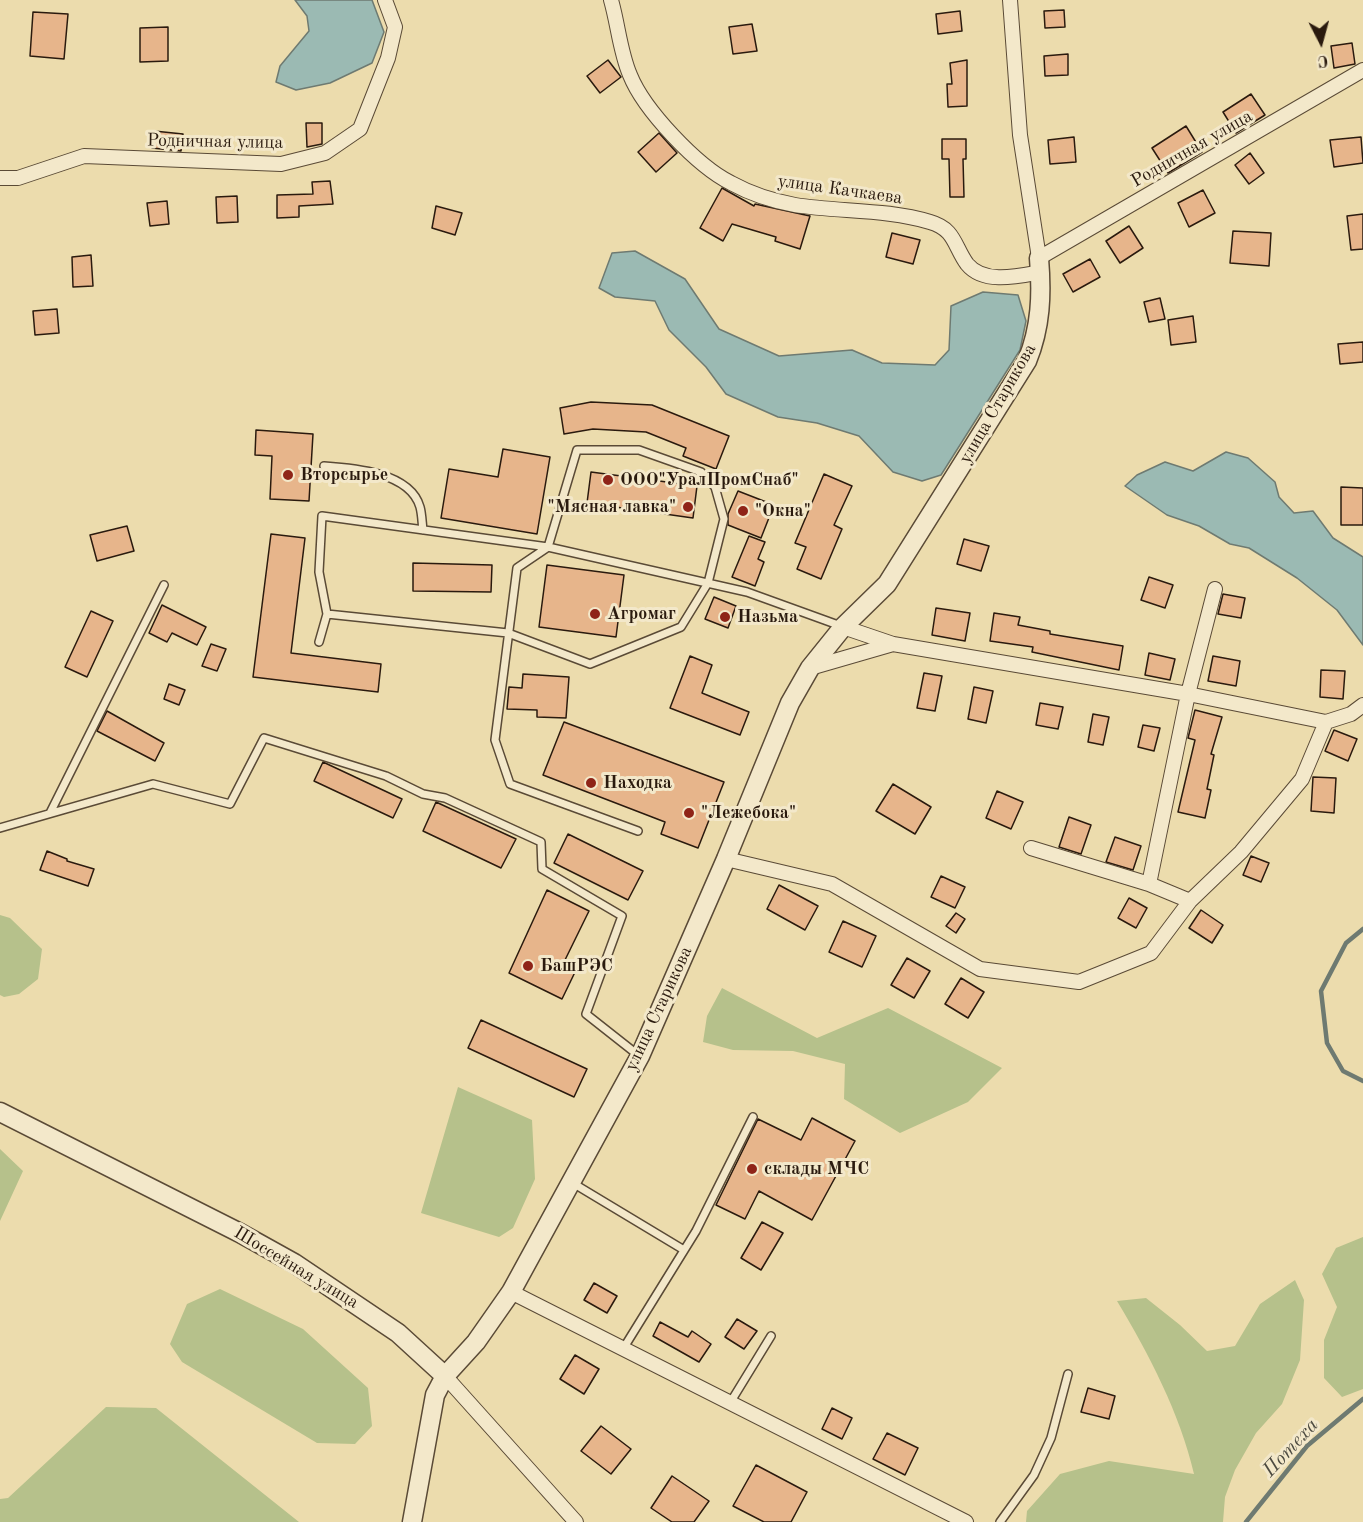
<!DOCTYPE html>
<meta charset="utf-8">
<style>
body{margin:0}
#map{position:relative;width:1363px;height:1522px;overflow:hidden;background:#ecdcad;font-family:"Old Standard TT",serif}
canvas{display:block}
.north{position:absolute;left:1291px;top:12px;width:60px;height:60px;-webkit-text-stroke:4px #f3e8ca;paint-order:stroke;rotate:174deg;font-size:16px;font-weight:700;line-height:24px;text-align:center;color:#2a1a0e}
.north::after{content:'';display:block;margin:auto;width:21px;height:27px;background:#2a1a0e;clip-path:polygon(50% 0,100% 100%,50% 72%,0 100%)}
</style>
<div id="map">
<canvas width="1363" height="1522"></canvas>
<div class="north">С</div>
</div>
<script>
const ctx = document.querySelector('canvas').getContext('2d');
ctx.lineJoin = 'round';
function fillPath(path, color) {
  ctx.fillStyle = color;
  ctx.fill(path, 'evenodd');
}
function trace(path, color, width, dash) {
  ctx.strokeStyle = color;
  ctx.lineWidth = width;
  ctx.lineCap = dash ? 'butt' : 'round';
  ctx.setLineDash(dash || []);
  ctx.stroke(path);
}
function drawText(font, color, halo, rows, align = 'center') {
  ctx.font = font + ' "Old Standard TT",serif';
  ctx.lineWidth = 6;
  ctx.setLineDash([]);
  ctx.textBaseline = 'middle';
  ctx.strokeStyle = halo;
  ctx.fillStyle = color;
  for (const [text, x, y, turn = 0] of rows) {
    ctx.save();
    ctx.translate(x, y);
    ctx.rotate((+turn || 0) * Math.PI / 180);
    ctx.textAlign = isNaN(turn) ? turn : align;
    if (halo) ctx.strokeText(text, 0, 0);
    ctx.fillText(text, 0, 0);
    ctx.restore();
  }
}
const green = new Path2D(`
 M0 915 10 918 42 949 38 979 19 994 4 997 0 995Z
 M722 988 817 1038 888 1008 1002 1068 968 1102 900 1133 844 1099 845 1064 793 1051 733 1050 703 1042 707 1016Z
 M458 1087 532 1120 535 1179 513 1228 499 1237 421 1213Z
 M0 1149 23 1171 0 1221Z
 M1363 1237V1389L1342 1397 1324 1378V1340L1337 1307 1322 1274 1336 1248Z
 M1295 1280 1304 1300 1300 1360 1282 1404 1256 1433 1235 1470 1225 1497 1223 1522H1026L1027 1511 1060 1474 1109 1461 1194 1474C1180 1414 1149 1354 1117 1301L1146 1298 1180 1325 1207 1351 1235 1346 1260 1304Z
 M220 1289 303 1329 368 1388 372 1426 355 1444 317 1443 182 1362 170 1344 187 1304Z
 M106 1407 156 1408 299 1522H0V1499L8 1498Z`);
const water = new Path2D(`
 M295 0H372L384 32 372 63 330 83 296 90 276 82 280 66 309 31 307 16Z
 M635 251 685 279 719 329 779 356 852 350 882 363 935 365 949 350 951 306 983 292 1018 295 1026 321 1020 350 941 475 922 481 893 472 859 436 817 423 778 417 726 394 706 367 669 330 655 301 615 297 599 288 612 253Z
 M1226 452 1248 458 1275 482 1279 497 1294 513 1313 511 1333 538 1363 557V645L1337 610 1297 578 1249 548 1230 544 1199 526 1167 515 1125 486 1137 475 1165 462 1193 471Z`);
const stream = new Path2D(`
 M1363 929 1346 943 1321 991 1327 1043 1343 1071 1363 1081
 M1246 1522 1307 1446 1363 1399`);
const building = new Path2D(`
 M1064 10 1065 27 1045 28 1044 11Z
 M960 11 962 31 938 34 936 14Z
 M33 12 68 14 64 59 30 56Z
 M752 24 757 51 733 54 729 27Z
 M168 27V61L140 62V28Z
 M1352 43 1355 64 1334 68 1331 46Z
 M1068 54V75L1045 76 1044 56Z
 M608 60 621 77 600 93 587 76Z
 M967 60V106L948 107 947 84H952L950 63Z
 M1251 94 1265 115 1236 133 1223 112Z
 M306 123H322V144L307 147Z
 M1186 126 1202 152 1168 173 1152 148Z
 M154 131 183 134 181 151 152 148Z
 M659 133 677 153 656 172 638 152Z
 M1074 137 1076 162 1050 164 1048 140Z
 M1361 137 1363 163 1334 167 1330 140Z
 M942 139H966V159H963L964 197H950L949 159H942Z
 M1250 153 1264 173 1249 184 1235 165Z
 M330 181 333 204 299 206V217L277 218V195L313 194 312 182Z
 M722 188 754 206 755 204 810 216 800 249 775 241 776 237 732 224 723 241 700 228Z
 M1203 190 1215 213 1189 227 1178 203Z
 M237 196 238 222 217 223 216 197Z
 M167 201 169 224 150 226 147 203Z
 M436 206 462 213 455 235 432 228Z
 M1363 214V249L1351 250 1347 216Z
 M1129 226 1143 248 1120 263 1106 241Z
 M1233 231 1271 233 1269 266 1230 263Z
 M892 233 920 240 913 264 886 257Z
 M91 255 93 286 73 287 72 257Z
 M1090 259 1100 277 1073 292 1063 274Z
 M1160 298 1165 319 1149 322 1144 302Z
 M57 309 59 333 35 335 33 311Z
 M1193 316 1196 342 1171 345 1168 320Z
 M1363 342V362L1340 364 1338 344Z
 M591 402 652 405 729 436 716 469 683 456 686 448 646 432 593 429 564 434 560 408Z
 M256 430 313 434 309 501 270 499 272 456 255 455Z
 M503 449 550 457 537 534 441 518 449 469 498 477Z
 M591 472 697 486 693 518 587 503Z
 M824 474 852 486 834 525 842 529 821 579 797 569 806 547 795 543Z
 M1341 487 1363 488V525H1341Z
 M738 491 774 505 761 538 728 525V514Z
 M127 526 134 551 97 561 90 535Z
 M271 534 305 538 291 653 381 664 378 692 253 677Z
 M749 536 765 542 758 559 764 562 755 586 732 577Z
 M964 539 989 546 981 571 957 564Z
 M413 563 492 565 491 592 413 591Z
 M547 565 624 575 616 637 539 627Z
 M1149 577 1173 585 1165 608 1141 600Z
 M1223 594 1245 598 1241 618 1218 614Z
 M714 597 736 606 728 628 705 619Z
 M162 605 206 627 197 645 172 633 167 642 149 633Z
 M936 608 970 613 965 641 932 635Z
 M91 611 113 621 87 677 65 667Z
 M994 613 1020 617 1018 625 1050 631V634L1123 646 1119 670 1032 652 1033 647 990 641Z
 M211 644 226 649 217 671 202 666Z
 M1149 653 1175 659 1170 680 1145 675Z
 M690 656 712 665 702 693 749 712 740 735 670 708Z
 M1213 656 1240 661 1236 686 1208 681Z
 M1321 670 1345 671 1343 699 1320 697Z
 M924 673 942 676 935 711 917 708Z
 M523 674 569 677 566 718 537 717V710L507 709 509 687 522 688Z
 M169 684 185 690 179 705 164 699Z
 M974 687 993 691 986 723 968 719Z
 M1040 703 1063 707 1058 729 1036 725Z
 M1195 710 1222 717 1211 754 1214 755 1207 789 1211 790 1205 818 1178 812 1195 740 1188 738Z
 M107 711 164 743 155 761 97 731Z
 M1093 714 1109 717 1103 745 1088 742Z
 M564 722 724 782 698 848 661 834 665 822 543 775Z
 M1143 725 1160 728 1154 751 1138 747Z
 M1334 730 1357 739 1348 761 1325 751Z
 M323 762 402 799 393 818 314 781Z
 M1313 777 1336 778 1334 813 1311 811Z
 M893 784 931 807 915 834 876 811Z
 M997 791 1023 802 1011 829 986 818Z
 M436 802 516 839 501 868 423 831Z
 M1069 817 1091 825 1081 854 1059 847Z
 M568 834 643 871 628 900 554 863Z
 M1115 837 1141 846 1133 870 1106 862Z
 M47 851 67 859V861L94 869 88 886 40 870Z
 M1251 856 1269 863 1261 882 1243 875Z
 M941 876 965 887 955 908 931 897Z
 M779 885 818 906 805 930 767 909Z
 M547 890 589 911 564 962 577 968 562 999 509 973Z
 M1129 898 1147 908 1136 928 1118 918Z
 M1201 910 1223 925 1212 943 1189 928Z
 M956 913 965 919 956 933 946 926Z
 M843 921 876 936 862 967 829 952Z
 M907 958 930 971 914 998 891 985Z
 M961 978 984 992 968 1018 945 1004Z
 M481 1020 587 1069 574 1097 468 1048Z
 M812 1118 855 1141 812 1220 759 1191 745 1219 716 1205 758 1119 801 1140Z
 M762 1222 783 1233 761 1270 741 1258Z
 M594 1283 617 1296 607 1313 584 1300Z
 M737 1319 757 1331 744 1349 725 1337Z
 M660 1322 688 1337 692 1331 711 1344 699 1362 653 1336Z
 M575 1355 599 1369 584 1394 560 1379Z
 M1088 1388 1115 1396 1109 1419 1081 1412Z
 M832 1408 852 1418 842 1439 822 1429Z
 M601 1426 631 1449 611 1474 581 1451Z
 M887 1433 918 1448 905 1475 873 1459Z
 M756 1465 807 1492 791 1522H764L733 1506Z
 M672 1476 709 1501 694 1522H672L651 1508Z`);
const service = new Path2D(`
 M324 466C353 468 410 472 420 507 422 514 422 523 423 530
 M319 642 327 614
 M50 813 164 585
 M0 828 153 784 230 804 264 738 386 776 423 794 445 798 541 842 542 869 622 916 586 1014 638 1055
 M638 831 510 784 495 740 517 568 548 547 577 450H639L701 472 715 487 724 519 708 583 681 627 590 664 508 633 327 614 319 572 322 516 548 547 747 592 841 626
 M571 1182 684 1250
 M623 1349 696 1231 753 1117
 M730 1403 771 1336
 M1000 1522 1034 1475 1051 1438 1068 1374`);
const minor = new Path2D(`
 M611 0C618 24 620 52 630 75 644 110 697 166 731 183 751 194 773 201 795 205 839 212 887 209 930 222 955 229 954 246 967 264 984 285 1019 276 1041 272
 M1010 0 1020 135 1039 258 1363 70
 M0 178H18L84 156 281 164 325 153 360 129 388 58 395 27 385 0
 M843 627 893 644 1188 694 1326 722 1351 714 1363 705
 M810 668 893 644
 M1031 848 1149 884 1190 901
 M726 859 832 884 980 969 1079 982 1151 953 1190 901 1241 852 1302 779 1326 722
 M1149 884 1188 694 1215 589
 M511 1292 966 1522
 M445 1376 576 1522`);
const tertiary = new Path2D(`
 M0 1112 240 1233 294 1263 398 1333 445 1376
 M412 1522 435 1395 445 1376 476 1342 511 1292 640 1056 726 859 790 703 810 668 843 627 887 584 1027 361C1041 327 1042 294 1039 258`);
const markers = [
 [288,475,6,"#8f2418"],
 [608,480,6,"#8f2418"],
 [688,507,6,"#8f2418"],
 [743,511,6,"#8f2418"],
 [595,614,6,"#8f2418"],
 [725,617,6,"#8f2418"],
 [591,783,6,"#8f2418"],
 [689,813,6,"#8f2418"],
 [528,966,6,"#8f2418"],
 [752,1169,6,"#8f2418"]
];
const streetNames = [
 ["Родничная улица",215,142,1],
 ["Родничная улица",1192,149,-30],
 ["улица Качкаева",840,190,8],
 ["улица Старикова",998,404,-60],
 ["улица Старикова",659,1009,-65],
 ["Шоссейная улица",296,1268,31]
];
const poiNames = [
 ["Вторсырье",300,475],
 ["ООО\"УралПромСнаб\"",620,480],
 ["\"Мясная лавка\"",676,507,"right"],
 ["\"Окна\"",755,511],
 ["Агромаг",607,614],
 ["Назьма",737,617],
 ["Находка",603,783],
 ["\"Лежебока\"",701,813],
 ["БашРЭС",540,966],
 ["склады МЧС",764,1169]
];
const waterNames = [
 ["Потеха",1291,1448,-47]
];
fillPath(green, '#b6c18b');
fillPath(water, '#9bbab3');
trace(water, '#6e7a71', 1.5);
trace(stream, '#6e7a71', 4.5);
fillPath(building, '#e7b58b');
trace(building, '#2a1a0e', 1.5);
trace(service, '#5a4a36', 10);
trace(minor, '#5a4a36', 16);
trace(tertiary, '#5a4a36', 21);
trace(service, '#f3e8ca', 7);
trace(minor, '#f3e8ca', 14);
trace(tertiary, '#f3e8ca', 18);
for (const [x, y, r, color] of markers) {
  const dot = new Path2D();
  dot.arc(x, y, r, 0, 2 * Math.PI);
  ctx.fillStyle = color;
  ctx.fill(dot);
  trace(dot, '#f3e8ca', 2);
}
drawText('18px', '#2a1a0e', '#f3e8ca', streetNames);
drawText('bold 18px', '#2a1a0e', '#f3e8ca', poiNames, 'left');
drawText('italic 20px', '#4c4a40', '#f3e8ca', waterNames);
</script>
